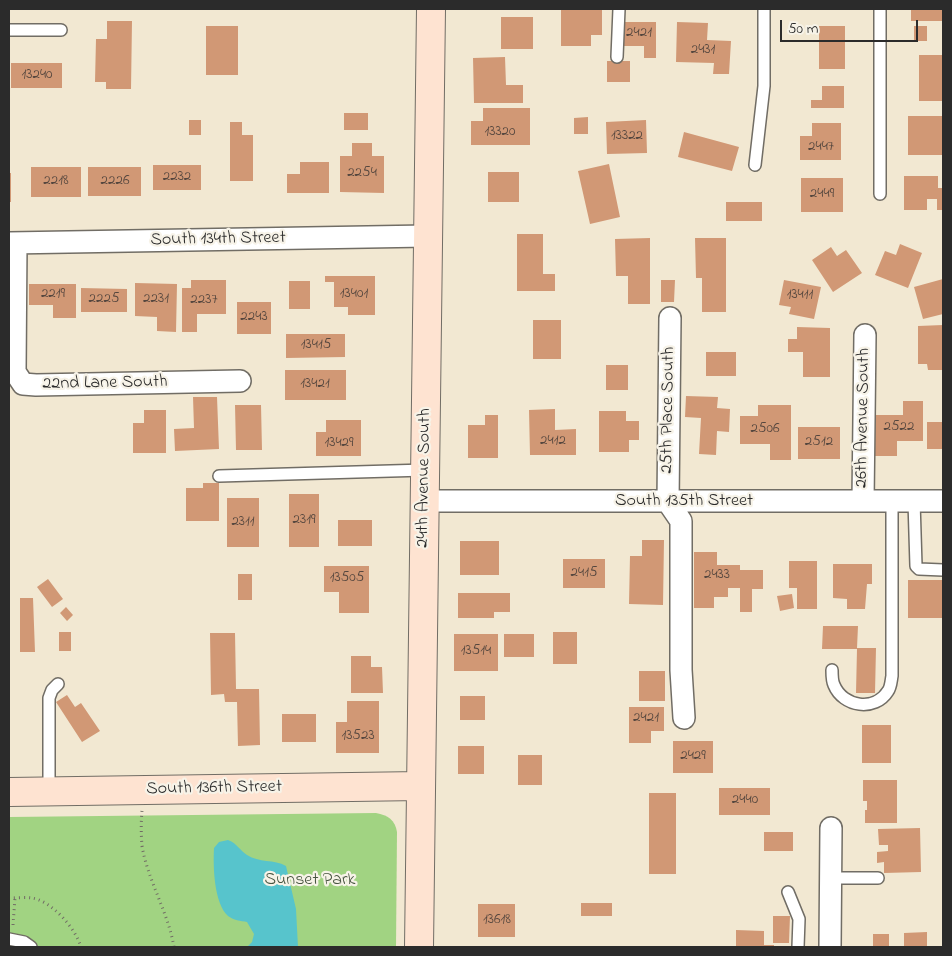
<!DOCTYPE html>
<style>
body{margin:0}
#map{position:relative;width:952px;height:956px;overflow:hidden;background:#f2e8d2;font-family:"Indie Flower",sans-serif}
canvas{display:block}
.frame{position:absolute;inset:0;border:10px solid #2b2b2b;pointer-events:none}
.scale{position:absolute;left:780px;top:20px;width:138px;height:22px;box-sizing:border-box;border:2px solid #2b2b2b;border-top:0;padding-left:6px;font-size:15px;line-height:18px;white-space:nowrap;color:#2b2b2b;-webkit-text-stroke:4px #f7f3e8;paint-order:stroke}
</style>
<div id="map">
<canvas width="952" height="956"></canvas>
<div class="frame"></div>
<div class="scale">50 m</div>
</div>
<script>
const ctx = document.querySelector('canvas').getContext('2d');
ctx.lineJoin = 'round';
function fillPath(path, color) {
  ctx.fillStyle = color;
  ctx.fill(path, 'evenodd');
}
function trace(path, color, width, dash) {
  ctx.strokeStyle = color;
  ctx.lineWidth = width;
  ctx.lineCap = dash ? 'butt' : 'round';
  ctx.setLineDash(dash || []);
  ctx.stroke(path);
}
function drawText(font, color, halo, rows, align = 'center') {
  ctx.font = font + ' "Indie Flower",sans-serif';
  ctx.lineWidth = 4.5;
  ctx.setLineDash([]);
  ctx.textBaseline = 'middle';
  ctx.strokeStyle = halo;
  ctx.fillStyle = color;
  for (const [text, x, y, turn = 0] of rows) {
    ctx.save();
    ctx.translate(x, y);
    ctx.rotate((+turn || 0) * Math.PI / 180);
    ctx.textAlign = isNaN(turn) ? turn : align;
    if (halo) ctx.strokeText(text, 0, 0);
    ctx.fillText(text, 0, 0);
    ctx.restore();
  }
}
const green = new Path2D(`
 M376 813C388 815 395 820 397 832L396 947H9V817Z`);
const water = new Path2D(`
 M228 840C238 844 239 850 247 855 259 863 274 859 286 866L296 909 298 947H247L252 942 254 934 247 922C241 921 233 920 228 916 214 903 213 867 214 848L219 842Z`);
const building = new Path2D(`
 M561 9H602V35H591V46H561Z
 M911 9H943V21H911Z
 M501 17H533V49H501Z
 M107 21H132L131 89H106V82H95L96 39H107Z
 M622 22H656V58H644V46H622Z
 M677 22 708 23 707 40 731 41 729 74H713L714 63 676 62Z
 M206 26H238V75H206Z
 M819 26H845V69H819Z
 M914 26H927V41H914Z
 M919 55H943V101H919Z
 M505 57 506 85H523V103H474L473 58Z
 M607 61H630V82H607Z
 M11 63H62V88H11Z
 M822 86H844V108H811V100H822Z
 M483 108H530V145H471V121H483Z
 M344 113H368V130H344Z
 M908 116H943V155H908Z
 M588 117V134H574V118Z
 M189 120H201V135H189Z
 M646 120 647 153 607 154 606 122Z
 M230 122H242V135H253V181H230Z
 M812 123H841V160H800V136H812Z
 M684 132 739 147 732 171 678 157Z
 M352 143H372V156H384V193L340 192V156H352Z
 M300 162H329V193H287V174H300Z
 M609 164 620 217 590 224 578 171Z
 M153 165H201V190H153Z
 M31 167H81V197H31Z
 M88 167H141V196H88Z
 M488 172H519V202H488Z
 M9 173H11V202H9Z
 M904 176H938V188H943V210H937V199H927V210H904Z
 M801 178H843V212H801Z
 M726 202H762V221H726Z
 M517 234H543V274H555V291H517Z
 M650 238V304H628V276H616L615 239Z
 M695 238H726V312H702V278H696Z
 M900 244 922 253 908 288 875 275 885 251 896 255Z
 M831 247 837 256 846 250 862 273 833 292 812 260Z
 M325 276H375V315H348V307H334V282H325Z
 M943 279V314L923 319 914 287Z
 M191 280H226V314H197V332H182V288H191Z
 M661 280H675L674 302H661Z
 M784 280 821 287 814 319 789 314 791 307 779 305Z
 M289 281H310V309H289Z
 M135 283 177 284 176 332 157 331V317L135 316Z
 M29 284H76V318H53V305H29Z
 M81 288 127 289V312H81Z
 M237 302H271V334H237Z
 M533 320H561V359H533Z
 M943 325V370H928L927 364H918V326Z
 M797 327 830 328V377H803V352H788V339H797Z
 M286 334H345V357L286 358Z
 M706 352H736V376H706Z
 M606 365H628V390H606Z
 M285 370H346V400H285Z
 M686 396 718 397 717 408 730 409 729 432 717 431 716 455 699 454 701 418 685 417Z
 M193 397H217L219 449 175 451 174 429 194 428Z
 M903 401H923V441H897V456H874V415H903Z
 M235 405H261L262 450H236Z
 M758 405H791V460H770V444H740V416H758Z
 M555 409V430L576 429V455H530L529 410Z
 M144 410H166V453H133V423H144Z
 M599 411H626V421H639V440H629V452H599Z
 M485 415H498V458H468V425H485Z
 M326 420H361V456H316V432H326Z
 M927 422H943V449H927Z
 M798 427H840V459H798Z
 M203 483H219V521H186V488H203Z
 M289 494H319V547H289Z
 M227 498H259V547H227Z
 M338 520H372V546H338Z
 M642 540H664L663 605 629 604 630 556H642Z
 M460 541H499V575H460Z
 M694 552H717V565H740V570H763V589H752V612H740V588H728V597H714V608H694Z
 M563 559H605V588H563Z
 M789 561H817V609H797V588H789Z
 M833 564H872V584H867L865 609H847V599L833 598Z
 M324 566H369V613H339V592H324Z
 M238 574H252V600H238Z
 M48 579 63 599 52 607 37 587Z
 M908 580H943V618H908Z
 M458 593H510V612H494V618H458Z
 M792 594 794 608 780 611 777 596Z
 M20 598H33L35 652H20Z
 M66 607 73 615 67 621 60 613Z
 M823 626H858L857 648H876L875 693H856L857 649H822Z
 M59 632H71V651H59Z
 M553 632H577V664H553Z
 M210 633H235L236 689H259L260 745 238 746 237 702H225L224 694 211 695Z
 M454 634H498V671H454Z
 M504 634H534V657H504Z
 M351 656H371V667H382L383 693H351Z
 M639 671H665V701H639Z
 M67 695 75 707 81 703 100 731 82 742 56 702Z
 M460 696H485V720H460Z
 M347 701H379V753H336V722H347Z
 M629 707H664V731H651V743H629Z
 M282 714H316V742H282Z
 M862 725H891V763H862Z
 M673 741H713V773H673Z
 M458 746H484V774H458Z
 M518 755H542V785H518Z
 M863 780H897V823H865V810H867V801H863Z
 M719 788H770V815H719Z
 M649 793H676V874H649Z
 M920 828 921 872 884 873V862L877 863V852L888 851V845H879L878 829Z
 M764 832H793V851H764Z
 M581 903H612V916H581Z
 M478 904H515V937H478Z
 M773 916H790L789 943H773Z
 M736 930 764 931V945H774V947H736Z
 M927 932V947H904V933Z
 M873 934H889V947H873Z`);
const path = new Path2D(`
 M142 811C141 822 141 834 142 846 148 881 168 912 174 947
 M9 898C16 898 25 897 32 898 52 901 76 929 81 947
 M13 925 15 898`);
const lane = new Path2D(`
 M880 9V194
 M9 30H61
 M617 57 619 9
 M755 165 764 86V9
 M219 476 425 470
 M914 501 916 566 919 569 943 570
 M832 670C832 674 832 681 834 685 843 707 875 712 888 691 891 687 891 681 892 676V501
 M49 791V698L52 690 58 684
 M830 878H878
 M788 892 799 919 798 947
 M9 939 24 942 31 947`);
const street = new Path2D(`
 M9 243 427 236
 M16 243 15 372 23 384 36 385 240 381
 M670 318 668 502 681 521V670L684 718
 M425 501H943
 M863 501 865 335
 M830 947 831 828`);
const secondary = new Path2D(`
 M9 792 420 786
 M419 947 431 9`);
const numberNames = [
 ["2421",639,34],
 ["2431",703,51],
 ["13240",37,76],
 ["13320",500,133],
 ["13322",627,137],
 ["2447",821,148],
 ["2254",362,174],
 ["2232",177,178],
 ["2218",56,182],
 ["2226",115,182],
 ["2449",822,195],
 ["2219",53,295],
 ["13401",354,295],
 ["13411",800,296],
 ["2225",104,300],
 ["2231",156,300],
 ["2237",204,301],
 ["2243",254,318],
 ["13415",316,346],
 ["13421",315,385],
 ["2522",899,428],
 ["2506",765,430],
 ["2412",553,442],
 ["2512",819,443],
 ["13429",339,444],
 ["2319",304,521],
 ["2311",243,523],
 ["2415",584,574],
 ["2433",717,576],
 ["13505",347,579],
 ["13514",476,652],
 ["2421",646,719],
 ["13523",358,737],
 ["2429",693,757],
 ["2440",745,801],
 ["13618",497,921]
];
const streetNames = [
 ["South 134th Street",218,240,-1],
 ["22nd Lane South",105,384,-1],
 ["25th Place South",669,410,-89],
 ["26th Avenue South",864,418,-89],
 ["24th Avenue South",425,478,-89],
 ["South 135th Street",684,502],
 ["South 136th Street",214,789,-1]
];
const parkNames = [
 ["Sunset Park",310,881]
];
fillPath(green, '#a1d382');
fillPath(water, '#57c4cc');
fillPath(building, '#d19875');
trace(lane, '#716d65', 14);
trace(street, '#716d65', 24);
trace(secondary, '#716d65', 30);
trace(path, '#716d65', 3, [1, 4]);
trace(lane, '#fff', 11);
trace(street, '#fff', 21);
trace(secondary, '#fee3d1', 28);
drawText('15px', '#54463e', null, numberNames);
drawText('18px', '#2b2b2b', '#f7f3e8', streetNames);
drawText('18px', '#485541', '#f7f3e8', parkNames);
</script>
